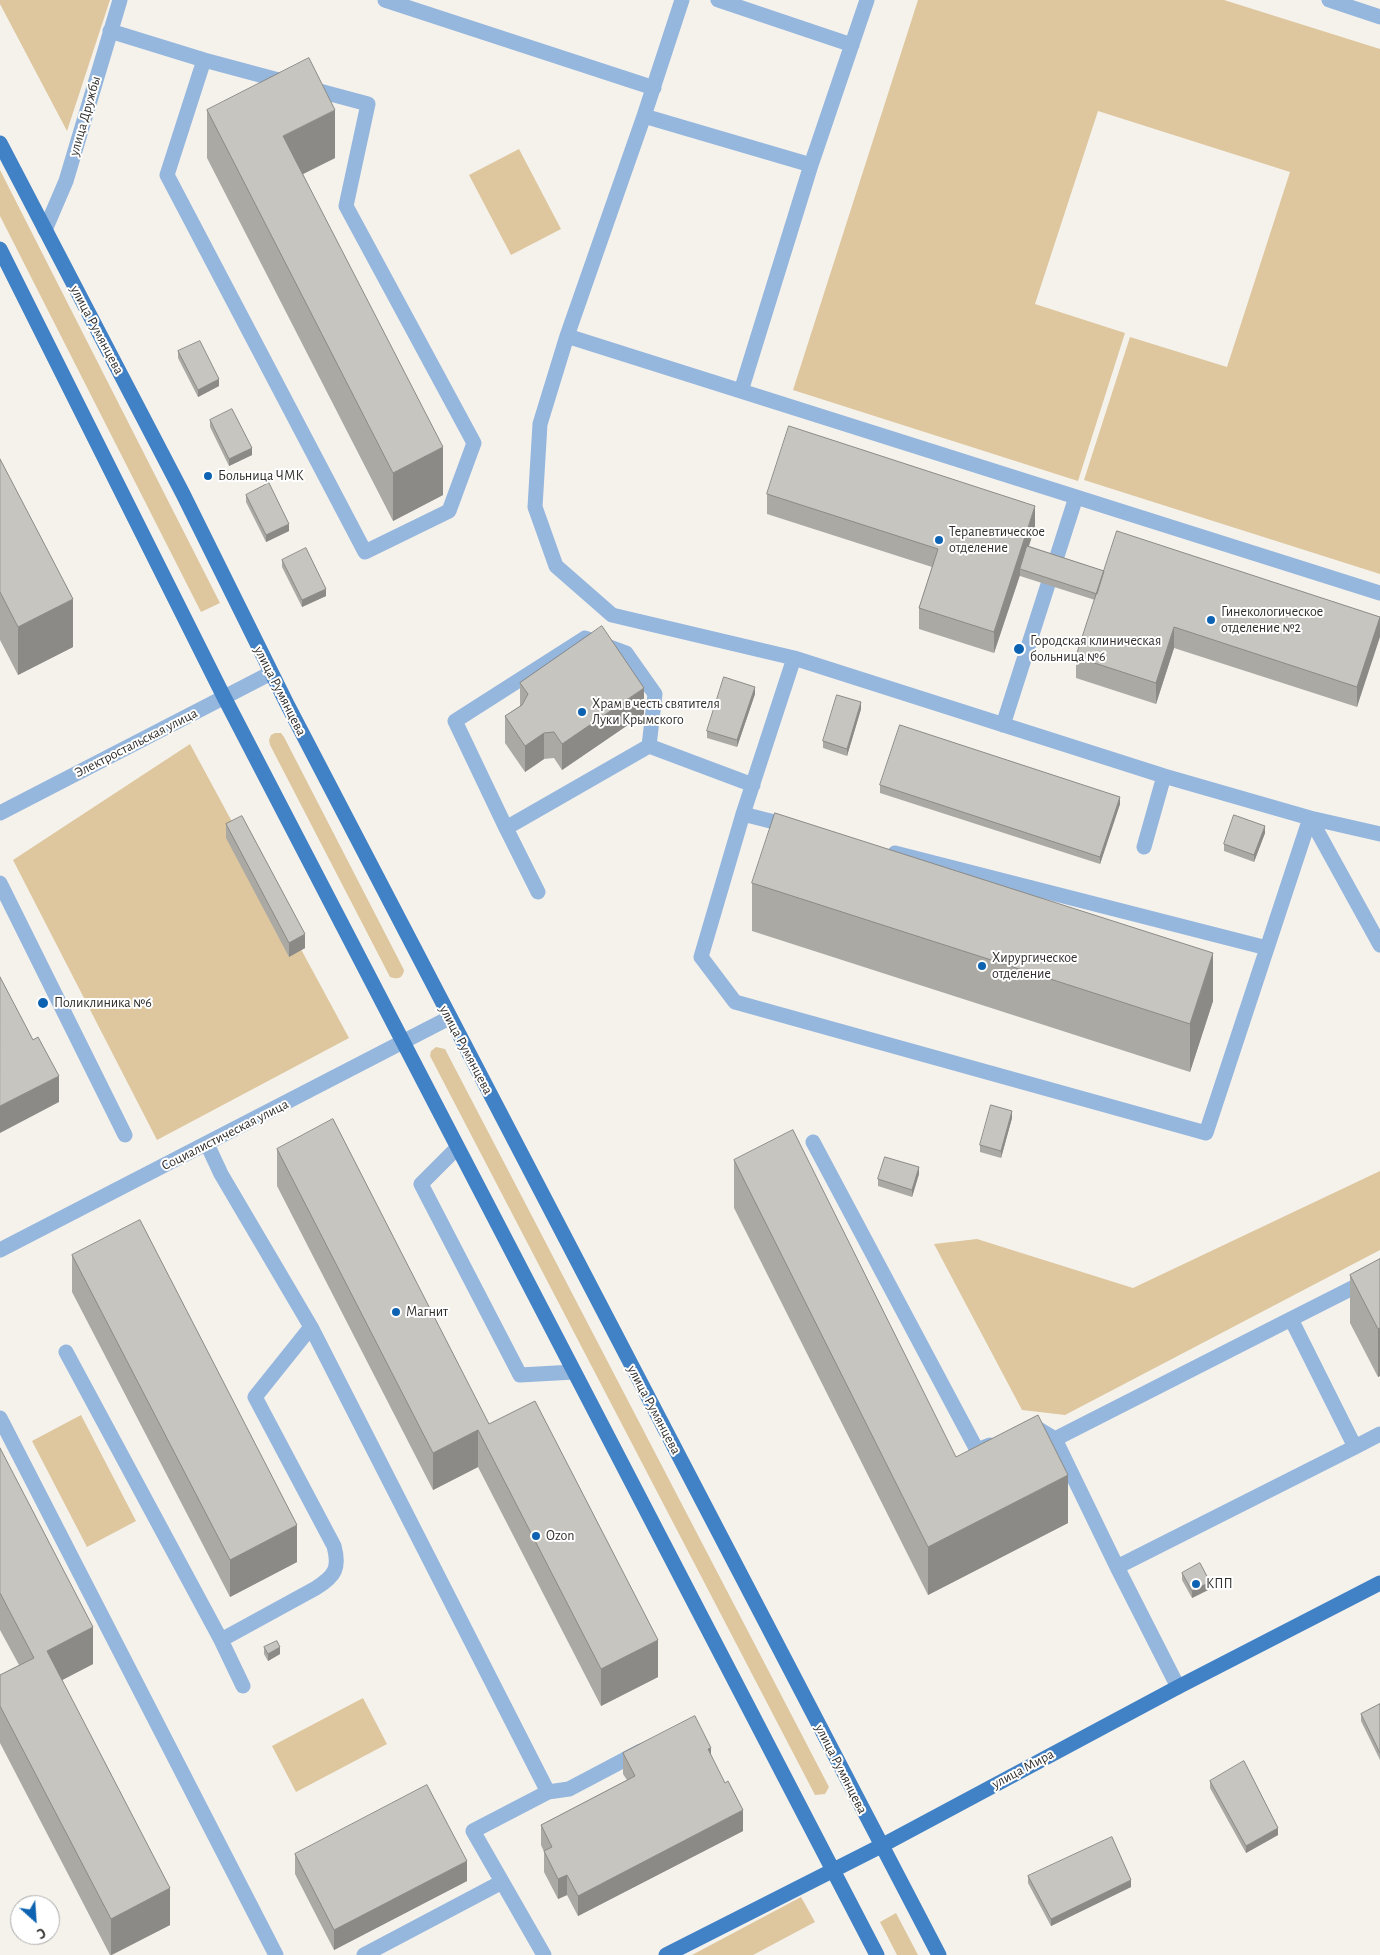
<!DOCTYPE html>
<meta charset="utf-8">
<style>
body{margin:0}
#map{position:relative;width:1380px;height:1955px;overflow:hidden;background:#f5f2ec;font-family:"Alegreya Sans",sans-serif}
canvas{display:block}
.north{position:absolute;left:10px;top:1895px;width:50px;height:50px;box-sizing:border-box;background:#fff;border:1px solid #adacab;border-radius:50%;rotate:154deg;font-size:14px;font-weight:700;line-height:20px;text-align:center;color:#31302e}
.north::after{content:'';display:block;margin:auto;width:18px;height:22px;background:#0d63b1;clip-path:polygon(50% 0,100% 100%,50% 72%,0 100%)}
</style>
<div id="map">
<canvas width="1380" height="1955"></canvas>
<div class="north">С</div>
</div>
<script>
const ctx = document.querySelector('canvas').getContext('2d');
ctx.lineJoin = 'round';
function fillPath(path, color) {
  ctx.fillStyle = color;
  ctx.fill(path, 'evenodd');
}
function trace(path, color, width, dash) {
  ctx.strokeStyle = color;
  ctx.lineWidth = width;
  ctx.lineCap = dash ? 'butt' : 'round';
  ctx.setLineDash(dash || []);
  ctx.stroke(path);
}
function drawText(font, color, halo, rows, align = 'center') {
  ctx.font = font + ' "Alegreya Sans",sans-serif';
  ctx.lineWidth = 4;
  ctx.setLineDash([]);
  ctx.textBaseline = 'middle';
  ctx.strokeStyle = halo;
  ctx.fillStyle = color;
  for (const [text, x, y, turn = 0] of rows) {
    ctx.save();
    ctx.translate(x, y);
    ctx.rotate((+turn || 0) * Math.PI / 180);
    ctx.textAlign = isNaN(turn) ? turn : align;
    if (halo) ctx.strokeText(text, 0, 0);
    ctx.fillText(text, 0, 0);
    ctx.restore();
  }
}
const green = new Path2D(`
 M0 0H110L67 131 0 4Z
 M918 0H1224L1380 49V574L1084 480 1130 337 1227 367 1290 172 1098 111 1035 304 1125 333 1078 481 793 390Z
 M519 149 561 229 511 255 469 175Z
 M0 170 220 603 201 612 0 216Z
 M275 733H281L284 737 404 970C403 978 398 980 390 977L270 745 269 740 271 735Z
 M190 744 349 1038 157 1140 13 860Z
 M436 1047 445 1049 829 1787 825 1794 815 1795 430 1056 431 1051Z
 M1380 1171V1250L1065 1415 1022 1410 934 1244 977 1239 1133 1288Z
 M81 1415 136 1521 87 1547 32 1441Z
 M363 1698 387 1744 296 1792 272 1746Z
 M801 1897 815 1922 753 1955H692Z
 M896 1913 918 1955H897L880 1922Z`);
const minor = new Path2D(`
 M385 0 654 88
 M682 0 644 116 567 336 540 424 535 507 556 566 612 615 794 658 1164 776 1310 818 1380 834
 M718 0 852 45
 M1329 0 1380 17
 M110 31 204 60 368 104 346 206 474 443 449 511 365 552 167 175 204 60
 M644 116 811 165
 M45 230 66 181 120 0
 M567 336 1380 593
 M741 391 811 165 867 0
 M794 658 743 814 701 957 735 1002 1206 1133 1310 818
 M1003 725 1076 497
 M649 746 655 694 626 653 585 638 455 721 506 828 649 746 753 785
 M0 813 271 673
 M743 814 790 826
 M1310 818 1380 945
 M506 828 538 892
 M1144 847 1164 776
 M895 853 1267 948
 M0 883 125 1135
 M813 1142 977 1450 990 1445
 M207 1144 221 1174 311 1327 548 1792 473 1831 544 1955
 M457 1148 421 1184 520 1375 574 1372
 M0 1250 449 1018
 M1380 1274 1291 1319 1355 1447 1380 1434
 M66 1352 221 1640 316 1588C335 1576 340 1568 334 1546L255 1397 311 1327
 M0 1418 276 1955
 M1030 1428 1035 1427 1055 1439
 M1117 1567 1055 1439 1291 1319
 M221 1640 243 1686
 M1178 1687 1117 1567 1355 1447
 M548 1792 569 1789 641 1751
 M364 1955 502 1882`);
const major = new Path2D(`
 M0 143 183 494 287 704 939 1955
 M0 249 224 697 877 1955
 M666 1955 881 1846 1178 1687 1380 1583`);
const wall = new Path2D(`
 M207 110 335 158 303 174 443 495 393 521 207 158Z
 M178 351 219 386 198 397 178 358Z
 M210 420 252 455 229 466 210 427Z
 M0 459 73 647 18 675 0 640Z
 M767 494 1035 527 1029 546 1104 571 1380 617 1357 707 1174 648 1156 704 1076 678V657L1095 600 1020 576V575L994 653 919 629V608L932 567 767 514Z
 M246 495 289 531 266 542 246 502Z
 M282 560 326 596 302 607 282 567Z
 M520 683 644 714 562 770 554 758 544 759 525 772 505 743V716L520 706Z
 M755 694 737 747 707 738V731Z
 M861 709 847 756 823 748V741Z
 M880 785 1120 804 1100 864 880 793Z
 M226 824 305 948 289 957 226 838Z
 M1265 833 1254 862 1224 851V844Z
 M752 883 1213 1001 1190 1072 752 931Z
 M1012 1118 1001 1158 980 1152V1145Z
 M277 1149 489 1424 658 1677 601 1706 478 1467 433 1490 277 1186Z
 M734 1160 956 1457 1068 1523 928 1595 734 1208Z
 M919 1174 912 1197 878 1186V1179Z
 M72 1255 297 1562 230 1597 72 1292Z
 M1380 1259V1376L1378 1377 1350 1323V1275Z
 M0 1448 93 1664 62 1680 170 1925 112 1955H110L0 1743V1675L19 1665 0 1630Z
 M1182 1573 1210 1589 1192 1598 1182 1580Z
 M264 1647 280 1654 268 1661 264 1654Z
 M1380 1704V1760L1361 1721V1714Z
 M623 1753 711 1755 743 1831 578 1916 567 1895 558 1899 544 1872V1852L541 1845V1825L627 1780 623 1774Z
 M1210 1781 1278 1835 1246 1853 1210 1788Z
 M295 1854 467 1881 334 1950 295 1874Z
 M1028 1876 1131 1887 1051 1926 1028 1883Z`);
const shadedWall = new Path2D(`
 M335 110V158L283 184V136Z
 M219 379V386L198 397V390Z
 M443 447V495L393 521V473Z
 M252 448V455L229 466V459Z
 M1035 506V527L1021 569H1020V575L994 653V632Z
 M289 524V531L266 542V535Z
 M326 589V596L302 607V600Z
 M73 599V647L18 675V627Z
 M1380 617V637L1357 707V687Z
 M1174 627V648L1156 704V683Z
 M755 687V694L737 747V740Z
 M644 688V714L562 770V744Z
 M861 702V709L847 756V749Z
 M544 733V759L525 772V746Z
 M1120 797V804L1100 864V857Z
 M1265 826V833L1254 862V855Z
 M305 934V948L289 957V943Z
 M1213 953V1001L1190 1072V1024Z
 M59 1076V1102L0 1133V1106Z
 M1012 1111V1118L1001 1158V1151Z
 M919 1167V1174L912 1197V1190Z
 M1380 1328V1376L1378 1377V1329Z
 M478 1430V1467L433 1490V1453Z
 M1068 1475V1523L928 1595V1547Z
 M297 1525V1562L230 1597V1560Z
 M1210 1582V1589L1192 1598V1591Z
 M93 1627V1664L47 1688V1651Z
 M658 1640V1677L601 1706V1669Z
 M280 1647V1654L268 1661V1654Z
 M711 1748V1768L708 1749Z
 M743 1810V1831L578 1916V1896Z
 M1278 1828V1835L1246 1853V1846Z
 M467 1861V1881L334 1950V1930Z
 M567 1875V1895L558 1899V1879Z
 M1131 1880V1887L1051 1926V1919Z
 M170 1888V1925L111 1955V1919Z`);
const building = new Path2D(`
 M309 58 335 110 283 136 443 447 393 473 207 110Z
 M200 341 219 379 198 390 178 351Z
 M232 409 252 448 229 459 210 420Z
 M789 426 1035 506 994 632 919 608 938 549 767 494Z
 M0 459 73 599 18 627 0 592Z
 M269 483 289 524 266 535 246 495Z
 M1117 531 1380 617 1357 687 1174 627 1156 683 1076 657Z
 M1027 546 1104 571 1097 594 1020 569Z
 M306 548 326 589 302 600 282 560Z
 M602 626 644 688 562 744 554 732 544 733 525 746 505 716 522 705 528 694 520 683Z
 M724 677 755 687 737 740 707 731Z
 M837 695 861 702 847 749 823 741Z
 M900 725 1120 797 1100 857 880 785Z
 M775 813 1213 953 1190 1024 752 883Z
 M1234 815 1265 826 1254 855 1224 844Z
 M242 816 305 934 289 943 226 824Z
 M0 977 33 1040 38 1037 59 1076 0 1106Z
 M991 1105 1012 1111 1001 1151 980 1145Z
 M333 1119 489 1424 535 1401 658 1640 601 1669 478 1430 433 1453 277 1149Z
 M793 1130 956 1457 1038 1415 1068 1475 928 1547 734 1160Z
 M885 1157 919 1167 912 1190 878 1179Z
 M140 1220 297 1525 230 1560 72 1255Z
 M1380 1259V1328L1378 1329 1350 1275Z
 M0 1448 93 1627 47 1651 170 1888 111 1919 0 1706V1675L34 1658 0 1593Z
 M1200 1563 1210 1582 1192 1591 1182 1573Z
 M277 1641 280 1647 268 1654 264 1647Z
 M1380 1704V1753L1361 1714Z
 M695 1716 711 1748 708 1749 725 1783 728 1781 743 1810 578 1896 567 1875 558 1879 544 1851 552 1847 541 1825 635 1776 623 1753Z
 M1244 1761 1278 1828 1246 1846 1210 1781Z
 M427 1785 467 1861 334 1930 295 1854Z
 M1112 1837 1131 1880 1051 1919 1028 1876Z`);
const markers = [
 [208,476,5,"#0d63b1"],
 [939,540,5,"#0d63b1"],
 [1211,620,5,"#0d63b1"],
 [1019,649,6,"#0d63b1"],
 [582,712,5,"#0d63b1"],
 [982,966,5,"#0d63b1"],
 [43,1003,6,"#0d63b1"],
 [396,1312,5,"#0d63b1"],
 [536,1536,5,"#0d63b1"],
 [1196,1584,5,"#0d63b1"]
];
const streetNames = [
 ["улица Дружбы",85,116,-74],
 ["улица Румянцева",97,330,62],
 ["улица Румянцева",280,691,63],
 ["Электростальская улица",136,743,-27],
 ["улица Румянцева",466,1050,62],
 ["Социалистическая улица",225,1135,-27],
 ["улица Румянцева",654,1410,62],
 ["улица Румянцева",841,1769,63],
 ["улица Мира",1023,1769,-28]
];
const poiNames = [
 ["Больница ЧМК",218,476],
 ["Терапевтическое",949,532],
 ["отделение",949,548],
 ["Гинекологическое",1221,612],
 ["отделение №2",1221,628],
 ["Городская клиническая",1030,641],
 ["больница №6",1030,657],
 ["Храм в честь святителя",592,704],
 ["Луки Крымского",592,720],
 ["Хирургическое",992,958],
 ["отделение",992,974],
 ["Поликлиника №6",54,1003],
 ["Магнит",406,1312],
 ["Ozon",546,1536],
 ["КПП",1206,1584]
];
fillPath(green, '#dec79e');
trace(minor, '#95b6dd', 15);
trace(major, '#4181c6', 15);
fillPath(wall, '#aba9a4');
fillPath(shadedWall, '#8b8a86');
fillPath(building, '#c7c5bf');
trace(building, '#8b8a86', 1);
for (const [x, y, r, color] of markers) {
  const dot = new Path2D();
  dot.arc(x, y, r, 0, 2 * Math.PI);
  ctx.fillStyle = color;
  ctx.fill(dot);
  trace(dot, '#fff', 2);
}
drawText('14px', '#31302e', '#fff', streetNames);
drawText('14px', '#31302e', '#fff', poiNames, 'left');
</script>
